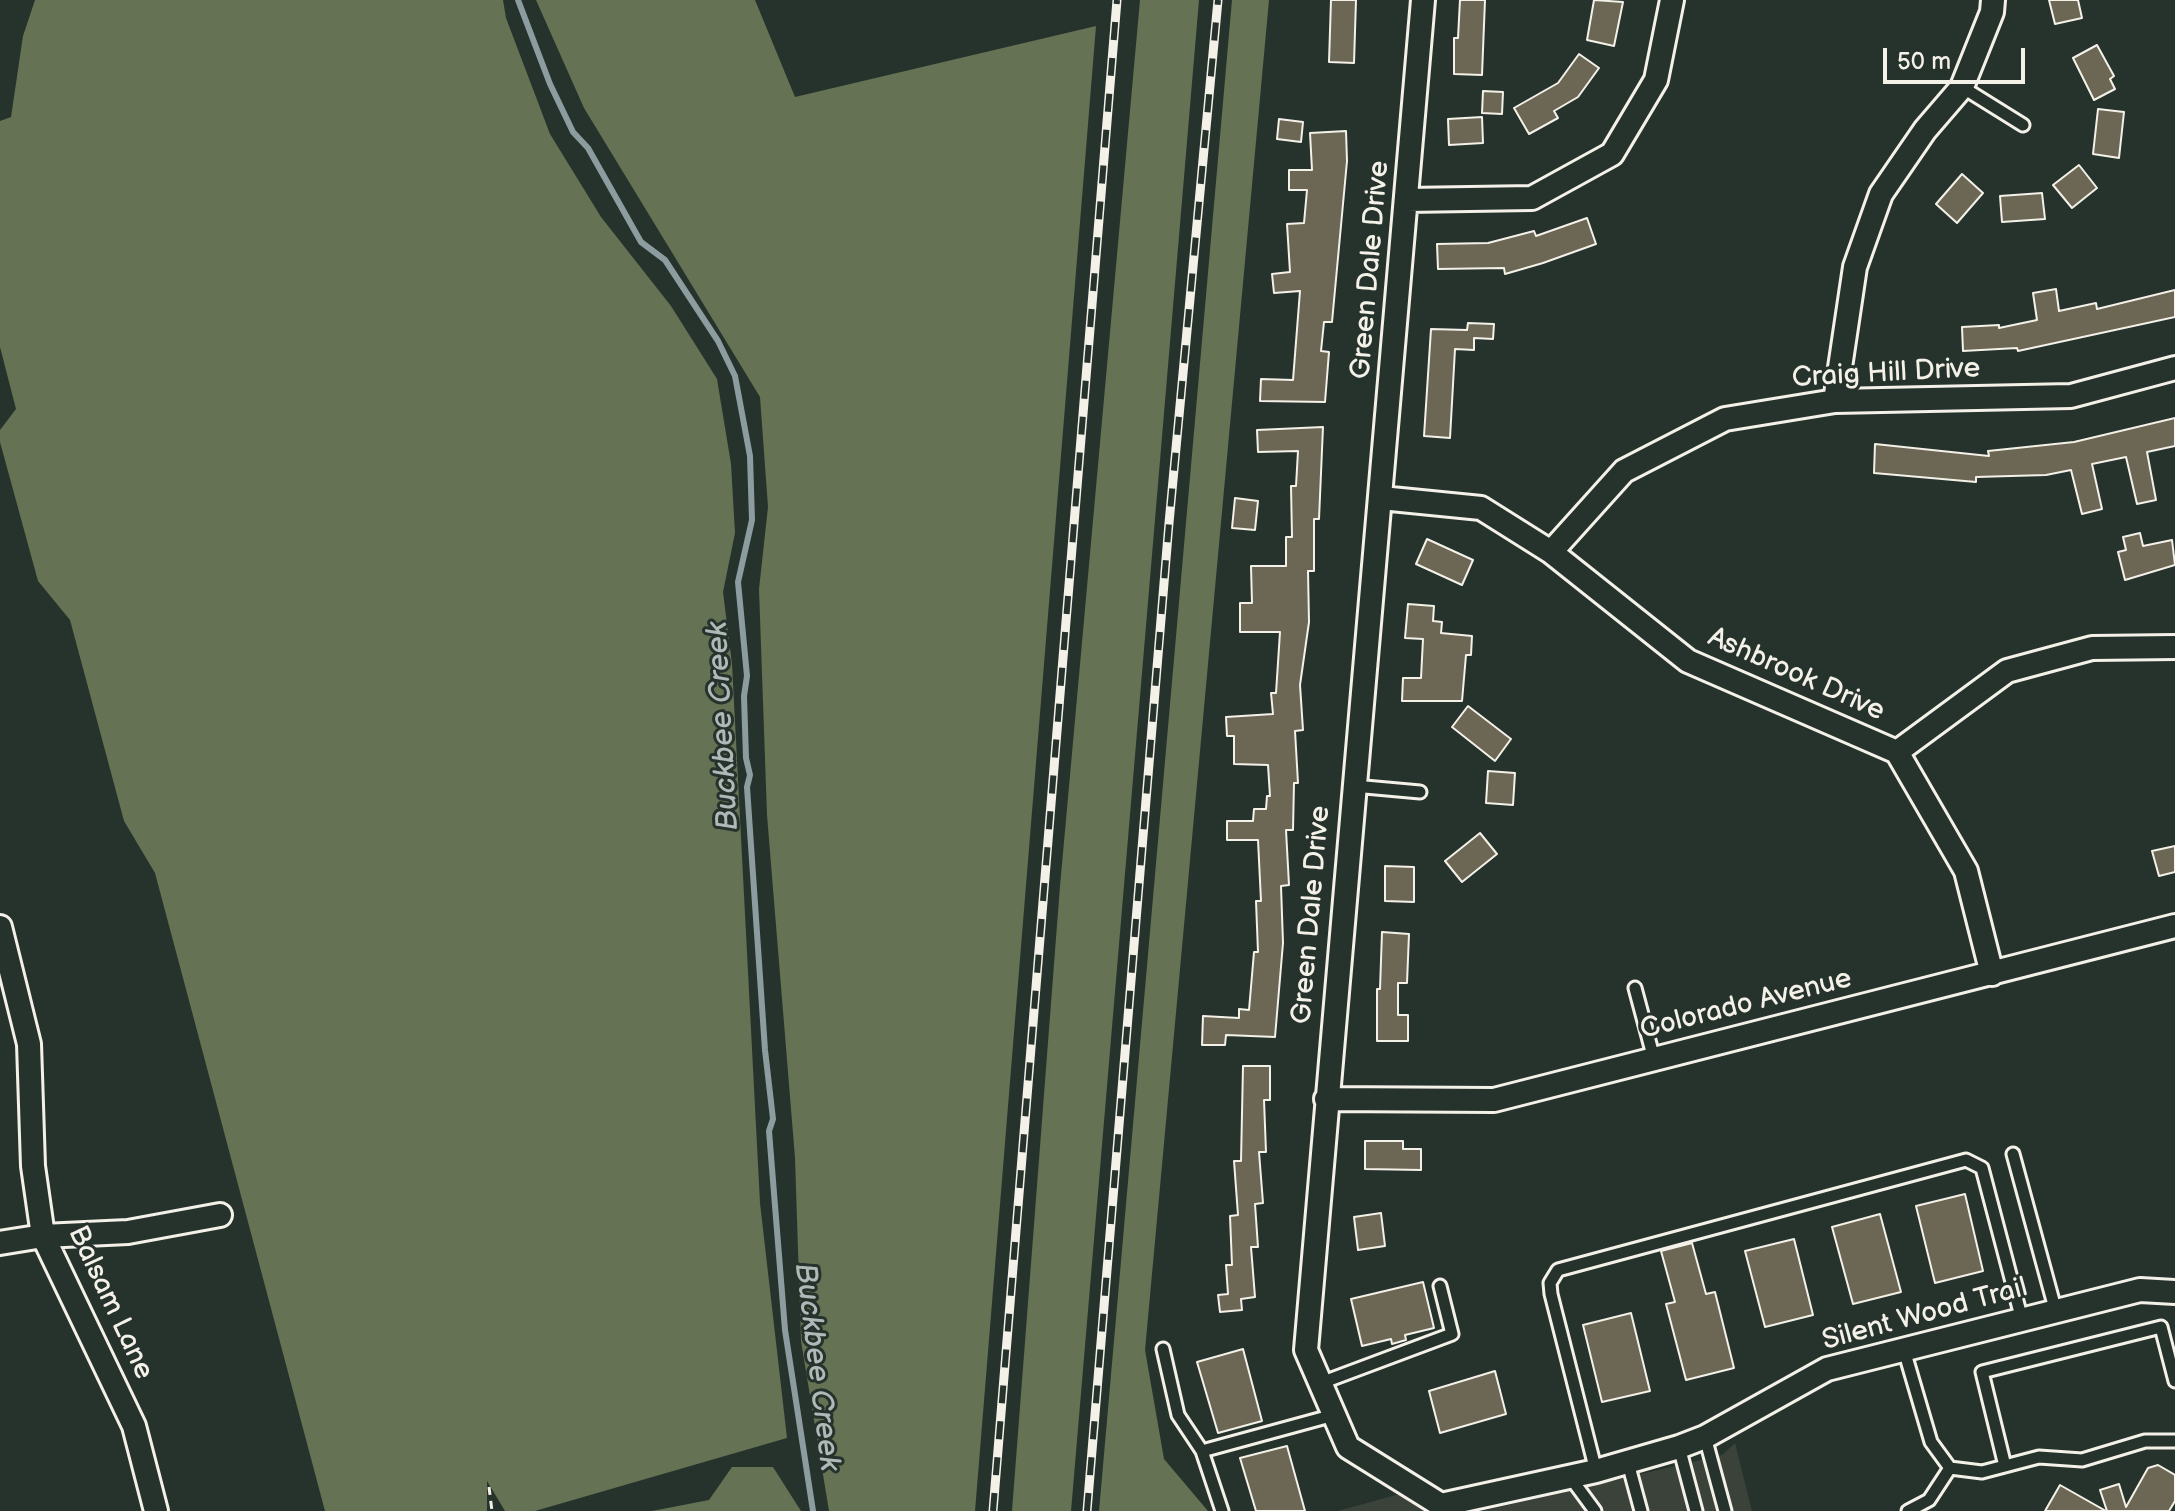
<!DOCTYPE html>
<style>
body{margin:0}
#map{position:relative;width:2175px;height:1511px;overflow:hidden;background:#26332d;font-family:"Balsamiq Sans",sans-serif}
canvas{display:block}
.scale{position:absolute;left:1883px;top:48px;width:142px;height:36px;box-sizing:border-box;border:4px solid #f4f1e8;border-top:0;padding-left:10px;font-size:24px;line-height:28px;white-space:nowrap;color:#f4f1e8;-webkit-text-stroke:6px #26332d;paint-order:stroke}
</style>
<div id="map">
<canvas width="2175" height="1511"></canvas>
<div class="scale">50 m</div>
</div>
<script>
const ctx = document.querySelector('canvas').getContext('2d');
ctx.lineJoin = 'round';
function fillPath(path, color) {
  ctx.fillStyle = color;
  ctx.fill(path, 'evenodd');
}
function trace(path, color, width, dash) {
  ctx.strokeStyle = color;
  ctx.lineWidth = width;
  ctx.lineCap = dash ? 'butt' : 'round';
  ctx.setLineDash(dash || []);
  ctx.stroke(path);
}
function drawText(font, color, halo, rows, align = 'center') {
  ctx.font = font + ' "Balsamiq Sans",sans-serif';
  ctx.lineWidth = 6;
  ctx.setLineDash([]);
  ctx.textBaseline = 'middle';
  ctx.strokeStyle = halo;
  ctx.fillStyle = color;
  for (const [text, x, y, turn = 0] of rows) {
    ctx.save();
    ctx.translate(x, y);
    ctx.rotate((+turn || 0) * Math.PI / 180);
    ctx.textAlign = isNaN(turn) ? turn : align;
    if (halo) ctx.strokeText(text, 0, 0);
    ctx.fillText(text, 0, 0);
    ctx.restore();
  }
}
const built = new Path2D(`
 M1735 1443 1752 1511H1483L1722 1455Z
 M1403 1493 1458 1511H1338Z`);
const green = new Path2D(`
 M35 0H503L506 18 550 134 601 217 671 306 717 379 731 464 735 533 723 592 732 664 760 1203 787 1438 535 1511H505L487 1481V1511H325L155 873 124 821 70 620 38 581 0 442V430L16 409 0 347V121L11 117 23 36Z
 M536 0H755L795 97 1096 26 975 1511H829L801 1341 795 1158 767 815 759 589 768 507 760 397 584 108Z
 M1140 0H1199L1071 1511H1012L1060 886Z
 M1232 0H1269L1145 1350 1164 1459 1208 1511H1099Z
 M732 1467H773L801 1511H652L709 1500Z`);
const stream = new Path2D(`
 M518 0 550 84 573 132 588 148 641 242 665 260 718 341 735 376 750 456 752 520 738 582 747 676 744 696 746 758 750 775 747 787 765 1050 773 1119 769 1131 785 1330 813 1511`);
const building = new Path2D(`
 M1331 0H1356L1354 63 1329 62Z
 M1460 0H1485L1482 75 1454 74V38H1458Z
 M1594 0 1623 2 1614 46 1587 40Z
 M2049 0H2078L2082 18 2055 24Z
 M2097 45 2114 76 2110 79 2115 89 2094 100 2073 58Z
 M1579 54 1599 68 1578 97 1554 111 1558 118 1529 134 1514 108 1558 83Z
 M1483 91 1503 92 1502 114 1482 113Z
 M2098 109 2124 112 2119 158 2093 154Z
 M1482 117 1483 143 1449 145 1448 119Z
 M1279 119 1303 122 1301 142 1277 139Z
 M1346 131 1347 161 1332 322H1324L1321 351 1329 352 1325 402 1260 401 1261 379 1293 380 1300 291 1274 293 1272 274 1290 272 1287 224 1304 223 1307 190H1289V170H1312L1310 133Z
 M2079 165 2097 188 2072 208 2053 185Z
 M1962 174 1983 193 1957 223 1936 204Z
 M2042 193 2045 219 2002 222 2000 196Z
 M1587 218 1596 244 1543 263 1505 274 1504 268 1438 269 1437 244 1488 243 1534 231 1536 236Z
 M2056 289 2059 311 2096 303 2097 309 2175 290V317L2018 351 2017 348 1963 351 1962 327 1999 325V328L2037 320 2033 293Z
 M1468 323 1494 324 1493 339 1474 338V350L1455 349 1450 438 1424 436 1431 329 1467 330Z
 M2175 418V446L2147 452 2156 500 2137 504 2126 457 2092 464 2102 509 2082 514 2071 470 2046 475 1976 477V482L1874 473 1875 444 1989 456 1988 451 2074 442Z
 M1323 427 1319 519H1314V571H1308L1309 622 1300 685 1303 730 1295 731 1298 783H1294L1293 830H1286L1289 885 1281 886 1283 943 1275 1037 1226 1035 1225 1045H1202L1203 1016 1239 1018V1009L1249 1010 1254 952H1258L1256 901H1261L1258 840H1227V821H1253L1254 809H1266L1267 796H1270L1268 765 1234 764V736H1227L1226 717 1273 714 1271 693H1276L1280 632H1240V603H1252L1251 566H1286V537H1292L1291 486H1296L1298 451 1258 452 1257 430Z
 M1235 498 1258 501 1255 530 1232 528Z
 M2140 533 2143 546 2172 540 2175 565 2125 580 2118 552 2126 550 2123 537Z
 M1427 539 1473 560 1462 585 1416 564Z
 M1408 604 1434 606 1433 621 1442 622 1441 633 1472 636 1471 655H1466L1462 701H1402L1403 678H1421L1423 639 1405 638Z
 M1468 706 1511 739 1495 761 1452 727Z
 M1488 771 1515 773 1513 805 1486 803Z
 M1480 833 1497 854 1462 882 1445 861Z
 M2175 846V872L2159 876 2152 851Z
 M1385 866 1414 867V902L1385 901Z
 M1382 932 1409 934 1407 983H1398V1015H1408V1041H1377V989H1380Z
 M1243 1066H1270V1100H1264L1266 1152H1259L1263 1203 1255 1204 1258 1247H1251L1255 1297 1241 1299 1242 1310 1220 1312 1218 1295 1228 1294 1226 1265H1232L1230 1216 1238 1215 1234 1161H1241Z
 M1365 1141H1403V1149H1421V1170L1365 1169Z
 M1965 1194 1983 1271 1935 1283 1916 1206Z
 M1381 1213 1385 1246 1358 1250 1354 1217Z
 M1880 1214 1901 1292 1853 1304 1832 1227Z
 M1794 1239 1813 1315 1765 1327 1745 1251Z
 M1692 1243 1706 1294 1715 1292 1734 1368 1686 1380 1666 1304 1675 1302 1661 1251Z
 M1423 1282 1434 1328 1405 1335 1406 1340 1392 1344 1391 1339 1362 1346 1351 1299Z
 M1631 1313 1650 1391 1602 1402 1583 1325Z
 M1243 1349 1262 1421 1218 1433 1197 1362Z
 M1495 1371 1506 1414 1440 1433 1429 1391Z
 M1287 1446 1305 1511H1256L1240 1458Z
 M2158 1465 2175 1475V1501L2169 1511H2107L2100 1490 2119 1484 2126 1507 2148 1468Z
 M2060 1485 2106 1511H2045Z`);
const path = new Path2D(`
 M489 1487 492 1511`);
const lane = new Path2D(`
 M1962 87 2023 125
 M1354 786 1420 792
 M1635 988 1654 1059
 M2013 1154 2056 1312
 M1163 1349 1178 1415 1202 1451 1334 1415
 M1904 1350 1931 1442 1950 1468 1982 1472 2039 1457 2082 1460 2145 1441H2175
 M1321 1383 1452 1334 1440 1286
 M1705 1437 1725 1511
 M1679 1447 1696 1511
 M1202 1451 1222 1511
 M1628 1463 1641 1511
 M2005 1466 1982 1372 2161 1327 2175 1381
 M1596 1471 1551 1294 1550 1283 1558 1270 1966 1160 1982 1168 2022 1320
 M1570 1477 1595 1511
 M1908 1511 1929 1500 1950 1468`);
const street = new Path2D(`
 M1423 0 1306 1350 1348 1447 1441 1505 1596 1471 1679 1447 1705 1437 1827 1369 2140 1290 2175 1292
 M1407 200 1532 198 1612 154 1656 80 1672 0
 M1835 401 1855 267 1881 194 1925 130 1962 87 1992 12 1993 0
 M1381 498 1481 508 1551 552 1688 661 1897 752 1966 871 1992 974
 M1551 552 1624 471 1725 419 1835 401 2071 396 2175 368
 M1897 752 2007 671 2092 648 2175 647
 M0 927 29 1044 33 1166 43 1236 134 1426 156 1511
 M1326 1099 1494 1100 2175 926
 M0 1243 43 1236 128 1232 220 1215`);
const rail = new Path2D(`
 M993 1511 1117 0
 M1087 1511 1169 523 1218 0`);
const streetNames = [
 ["Green Dale Drive",1371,270,-85],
 ["Craig Hill Drive",1886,374,-3],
 ["Ashbrook Drive",1796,675,24],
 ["Green Dale Drive",1312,915,-85],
 ["Colorado Avenue",1746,1005,-14],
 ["Balsam Lane",110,1303,65],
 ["Silent Wood Trail",1925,1315,-15]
];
const waterNames = [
 ["Buckbee Creek",724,726,-93],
 ["Buckbee Creek",816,1367,83]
];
fillPath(built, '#3b4239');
fillPath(green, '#657253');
trace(stream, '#8d9c9f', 6);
fillPath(building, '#6c6655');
trace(building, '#f4f1e8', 2);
trace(lane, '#f4f1e8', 17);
trace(street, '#f4f1e8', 28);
trace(path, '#f4f1e8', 3, [8, 6]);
trace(lane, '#26332d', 11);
trace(street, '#26332d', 22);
trace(rail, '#f4f1e8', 9);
trace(rail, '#26332d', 6, [18]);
drawText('28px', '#f4f1e8', '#26332d', streetNames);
drawText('italic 30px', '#b0b9b7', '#26332d', waterNames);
</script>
